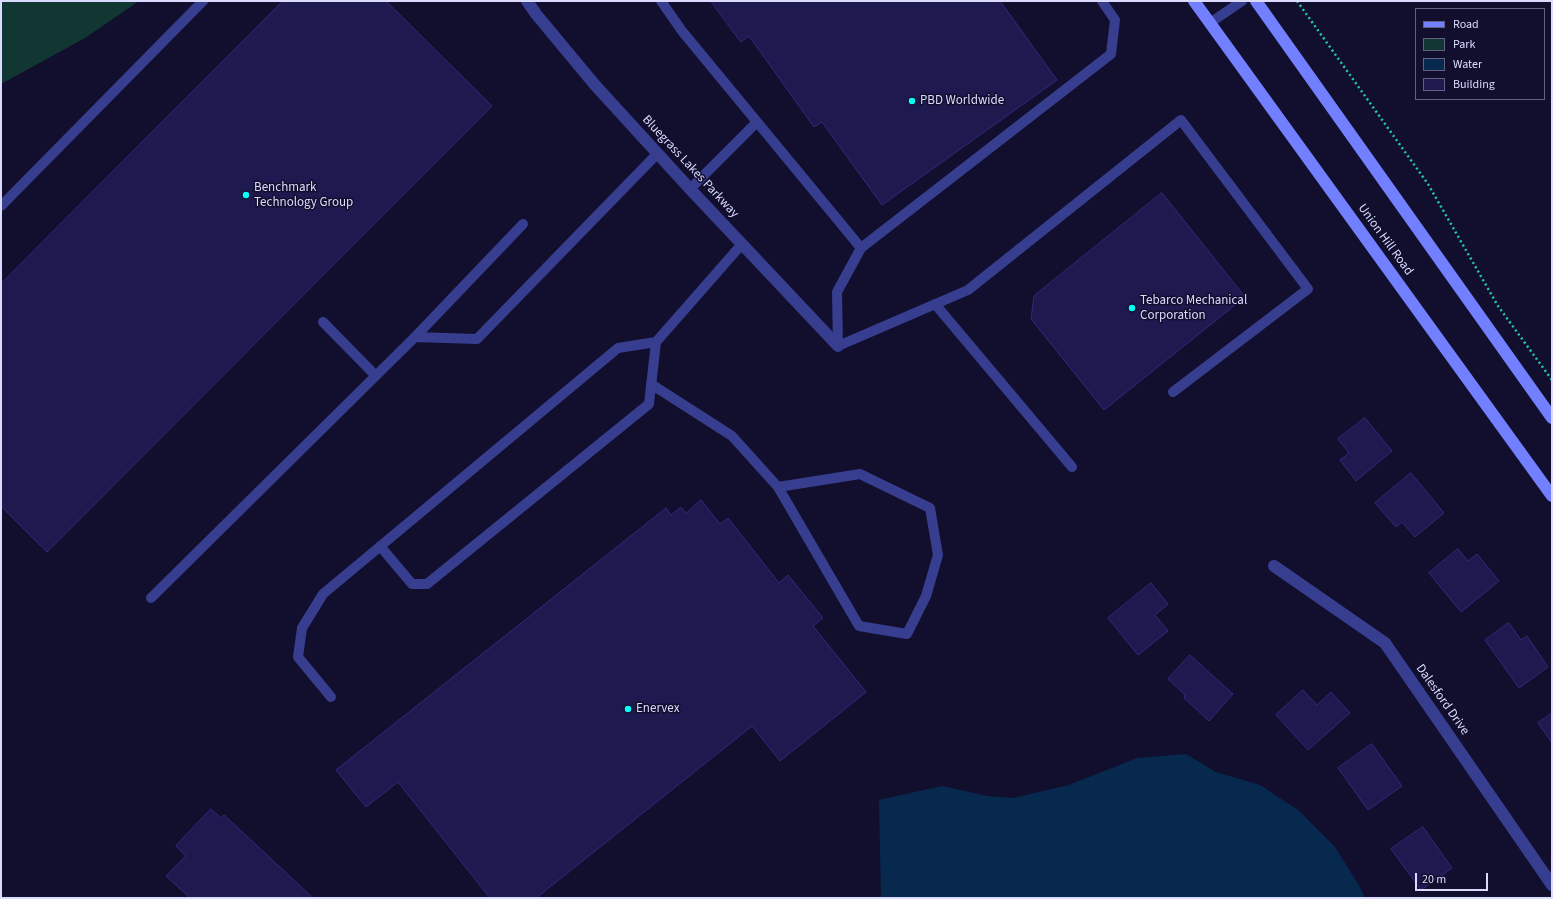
<!DOCTYPE html>
<style>
body{margin:0}
#map{position:relative;width:1553px;height:899px;overflow:hidden;background:#110f2d;font-family:"Source Sans 3",sans-serif}
canvas{display:block}
.frame{position:absolute;inset:0;border:2px solid #dbdbff;pointer-events:none}
.legend{position:absolute;left:1415px;top:8px;width:130px;height:92px;box-sizing:border-box;background:#110f2d;border:1px solid #626181;margin:0;padding:5px 7px;list-style:none;font-size:12px;color:#dbdbff}
.legend li{display:flex;align-items:center;gap:8px;height:20px}
.legend b{width:20px;border:1px solid #626181}
.scale{position:absolute;left:1415px;top:873px;width:73px;height:18px;box-sizing:border-box;border:2px solid #dbdbff;border-top:0;padding-left:5px;font-size:12px;line-height:14px;white-space:nowrap;color:#dbdbff;-webkit-text-stroke:3px #110f2d;paint-order:stroke}
</style>
<div id="map">
<canvas width="1553" height="899"></canvas>
<div class="frame"></div>
<ul class="legend">
<li><b style="height:5px;background:#727fff"></b>Road</li>
<li><b style="height:11px;background:#123732"></b>Park</li>
<li><b style="height:11px;background:#07294e"></b>Water</li>
<li><b style="height:11px;background:#1e1a4f"></b>Building</li>
</ul>
<div class="scale">20 m</div>
</div>
<script>
const ctx = document.querySelector('canvas').getContext('2d');
ctx.lineJoin = 'round';
function fillPath(path, color) {
  ctx.fillStyle = color;
  ctx.fill(path, 'evenodd');
}
function trace(path, color, width, dash) {
  ctx.strokeStyle = color;
  ctx.lineWidth = width;
  ctx.lineCap = dash ? 'butt' : 'round';
  ctx.setLineDash(dash || []);
  ctx.stroke(path);
}
function drawText(font, color, halo, rows, align = 'center') {
  ctx.font = font + ' "Source Sans 3",sans-serif';
  ctx.lineWidth = 3;
  ctx.setLineDash([]);
  ctx.textBaseline = 'middle';
  ctx.strokeStyle = halo;
  ctx.fillStyle = color;
  for (const [text, x, y, turn = 0] of rows) {
    ctx.save();
    ctx.translate(x, y);
    ctx.rotate((+turn || 0) * Math.PI / 180);
    ctx.textAlign = isNaN(turn) ? turn : align;
    if (halo) ctx.strokeText(text, 0, 0);
    ctx.fillText(text, 0, 0);
    ctx.restore();
  }
}
const green = new Path2D(`
 M1 1H139L85 38 1 84Z`);
const water = new Path2D(`
 M1186 754 1216 772 1260 785 1298 810 1335 847 1360 887 1365 898H881L879 800 942 786 987 796 1013 798 1069 785 1137 758Z`);
const building = new Path2D(`
 M283 1H386L492 106 47 552 1 506V284Z
 M711 1H1000L1057 80 882 205 822 122 814 127 749 36 741 42Z
 M1162 193 1245 297 1104 410 1031 319 1034 296Z
 M1365 418 1392 451 1356 481 1340 460 1349 453 1338 439Z
 M1411 473 1444 513 1415 537 1402 522 1396 527 1375 503Z
 M701 500 720 524 728 518 779 583 788 575 823 618 813 626 866 692 780 761 752 726 536 898H490L398 782 366 807 336 770 666 508 671 515 681 507 686 513Z
 M1458 549 1468 561 1477 554 1499 581 1461 612 1429 573Z
 M1151 583 1168 604 1155 615 1168 631 1138 655 1108 618Z
 M1509 623 1521 640 1527 636 1548 667 1519 688 1485 640Z
 M1190 655 1233 694 1209 721 1184 698 1185 695 1168 679Z
 M1303 690 1317 705 1331 692 1350 713 1308 750 1276 715Z
 M1552 713V743L1538 723Z
 M1372 744 1402 786 1368 810 1338 768Z
 M211 809 221 818 224 815 313 898H190L166 876 186 856 176 846Z
 M1423 827 1452 868 1421 890 1391 849Z`);
const path = new Path2D(`
 M1297 1 1428 184 1498 306 1552 380`);
const lane = new Path2D(`
 M661 1 682 31 861 248 1111 54 1115 20 1102 1
 M1210 23 1242 1
 M690 189 757 122
 M1 206 203 1
 M861 248 837 292 838 346 968 290 1181 120 1308 289 1173 392
 M935 304 1072 467
 M323 322 375 375
 M415 337 523 224
 M651 384 732 436 778 487 859 626 907 634 926 596 938 555 930 508 860 474 778 487
 M380 546 412 584H427L649 404 656 342 742 244
 M151 598 415 337 477 339 658 153
 M331 697 298 657 302 628 323 594 618 348 656 342`);
const street = new Path2D(`
 M527 1 536 14 595 85 690 189 838 346
 M1274 566 1385 643 1552 885`);
const secondary = new Path2D(`
 M1194 1 1552 496
 M1256 1 1552 418`);
const markers = [
 [912,101,4,"#07fffa"],
 [246,195,4,"#07fffa"],
 [1132,308,4,"#07fffa"],
 [628,709,4,"#07fffa"]
];
const poiNames = [
 ["PBD Worldwide",920,101],
 ["Benchmark",254,188],
 ["Technology Group",254,203],
 ["Tebarco Mechanical",1140,301],
 ["Corporation",1140,316],
 ["Enervex",636,709]
];
const streetNames = [
 ["Bluegrass Lakes Parkway",690,167,47],
 ["Union Hill Road",1385,240,54],
 ["Dalesford Drive",1442,700,55]
];
fillPath(green, '#123732');
fillPath(water, '#07294e');
fillPath(building, '#1e1a4f');
trace(building, '#312a7d', 1);
trace(path, '#27c7aa', 2.5, [2, 3]);
trace(lane, '#373e8f', 10);
trace(street, '#373e8f', 12);
trace(secondary, '#727fff', 12);
for (const [x, y, r, color] of markers) {
  const dot = new Path2D();
  dot.arc(x, y, r, 0, 2 * Math.PI);
  ctx.fillStyle = color;
  ctx.fill(dot);
  trace(dot, '#110f2d', 1.5);
}
drawText('13px', '#dbdbff', '#110f2d', poiNames, 'left');
drawText('13px', '#dbdbff', '#110f2d', streetNames);
</script>
